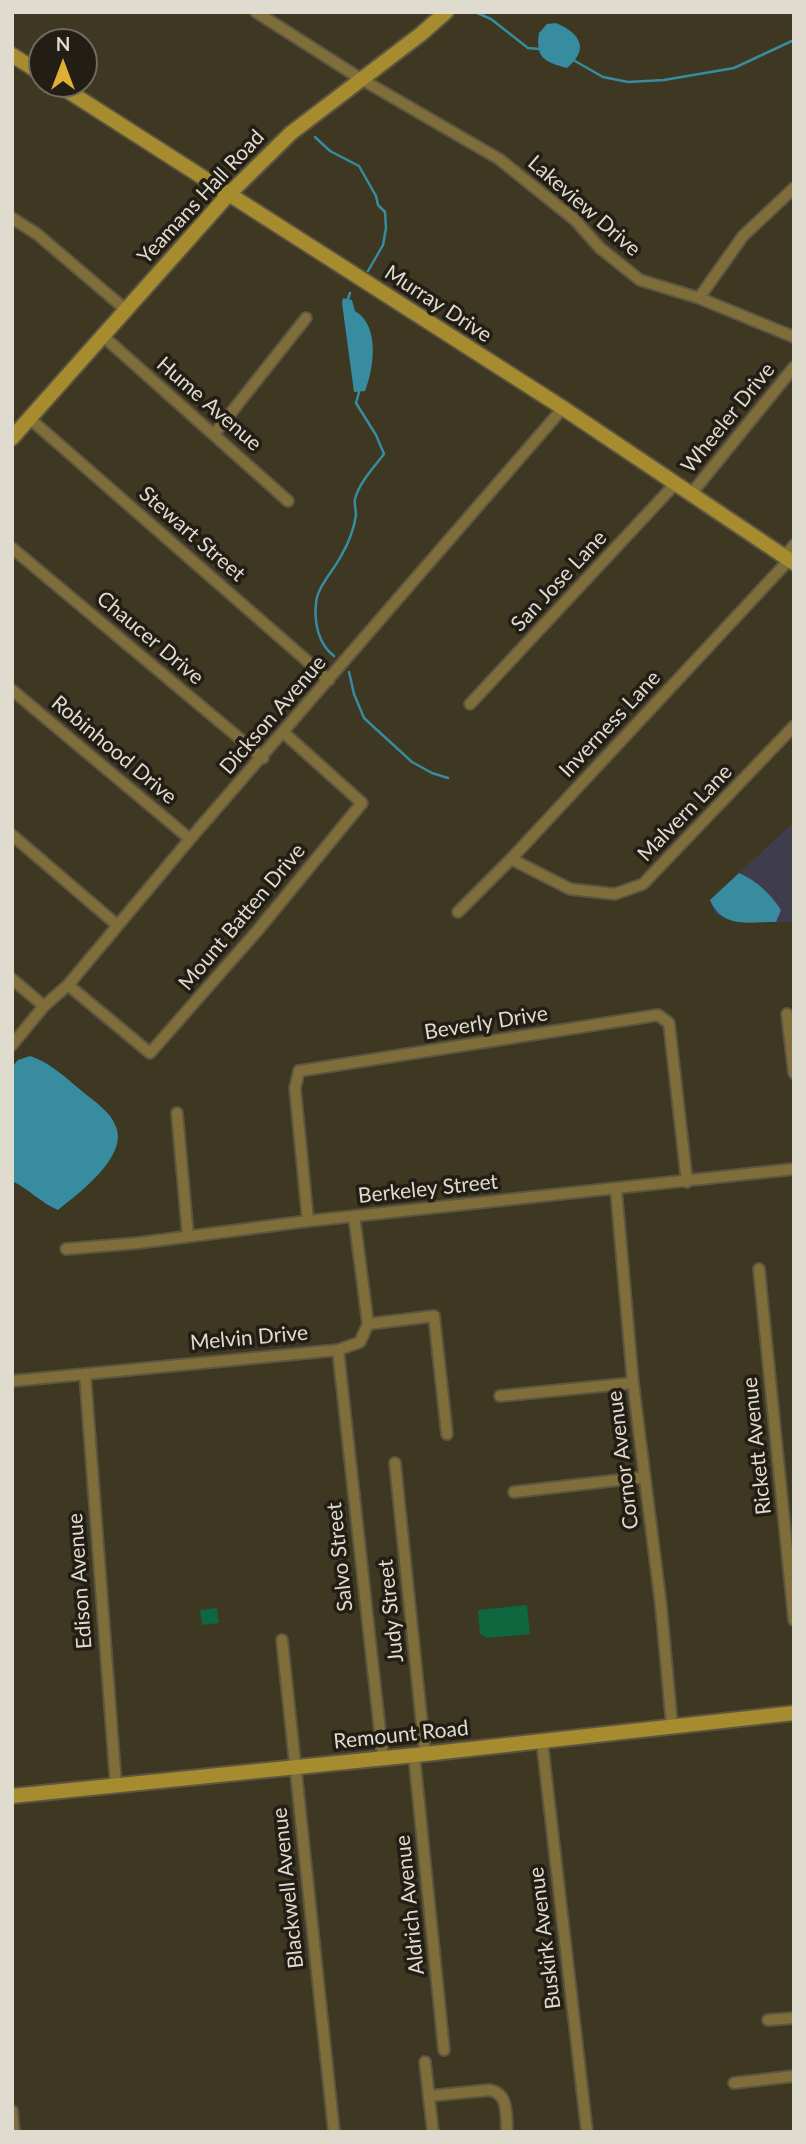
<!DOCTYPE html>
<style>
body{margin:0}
#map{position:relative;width:806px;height:2144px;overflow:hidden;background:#3e3722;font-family:Lato,sans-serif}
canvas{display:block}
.frame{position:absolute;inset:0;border:14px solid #dfdbcf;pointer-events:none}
.north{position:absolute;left:28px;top:28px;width:70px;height:70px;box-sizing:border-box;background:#221e15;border:2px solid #6e6a5f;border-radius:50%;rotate:0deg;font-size:19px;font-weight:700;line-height:28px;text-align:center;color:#dfdbcf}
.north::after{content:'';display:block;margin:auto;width:24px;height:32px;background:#e0b034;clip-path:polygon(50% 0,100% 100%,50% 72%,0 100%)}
</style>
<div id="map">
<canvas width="806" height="2144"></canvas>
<div class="frame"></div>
<div class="north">N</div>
</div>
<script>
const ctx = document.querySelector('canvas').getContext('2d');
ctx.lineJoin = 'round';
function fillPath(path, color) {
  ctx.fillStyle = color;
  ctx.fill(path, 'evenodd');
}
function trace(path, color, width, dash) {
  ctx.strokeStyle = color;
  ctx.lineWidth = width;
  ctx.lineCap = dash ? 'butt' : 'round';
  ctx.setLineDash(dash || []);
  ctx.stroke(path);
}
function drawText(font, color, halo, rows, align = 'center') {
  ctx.font = font + ' Lato,sans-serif';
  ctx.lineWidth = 7;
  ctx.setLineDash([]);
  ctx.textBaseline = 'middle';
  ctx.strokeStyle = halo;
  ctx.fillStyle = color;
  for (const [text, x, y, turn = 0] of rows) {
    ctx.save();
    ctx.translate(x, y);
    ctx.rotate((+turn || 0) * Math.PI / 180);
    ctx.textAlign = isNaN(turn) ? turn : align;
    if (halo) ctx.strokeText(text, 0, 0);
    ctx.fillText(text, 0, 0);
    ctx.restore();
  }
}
const education = new Path2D(`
 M794 822V922H738L724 919 715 913 710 900Z`);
const green = new Path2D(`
 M527 1605 530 1634 487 1638 480 1634 478 1610Z
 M217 1608 219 1623 202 1625 200 1610Z`);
const water = new Path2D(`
 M556 23C580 33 590 49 567 68 545 62 535 58 539 33L547 24Z
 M343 298 352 300 355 311C380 325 374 369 365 391L354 392 342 303Z
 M739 873C757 881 770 893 781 910L776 922C750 922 722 929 710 900Z
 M30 1056C51 1063 66 1078 83 1092 95 1102 111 1112 116 1127 128 1157 78 1194 58 1210 41 1203 29 1189 12 1181V1067L18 1060Z`);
const stream = new Path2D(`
 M475 12 491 19 528 48 539 49
 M575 61 603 77 628 82 664 80 734 68 794 40
 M315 137 330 151 359 166 376 196 378 205 385 212 386 228 383 245 368 271
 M348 299 350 293
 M334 656C318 644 314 622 316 603 317 587 334 570 341 556 348 544 354 529 356 515 356 510 354 504 355 499 359 483 374 467 384 454L376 435 356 403 359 392
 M349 672 354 694 364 718 412 762 432 773 448 778`);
const street = new Path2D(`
 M256 12 361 79 499 159 575 220 600 248 640 280 699 298 794 337
 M12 218 37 234 125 309
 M699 298 743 236 794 188
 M103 336 288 501
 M29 418 329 680
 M215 433 306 318
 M691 494 794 367
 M12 548 263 758
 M784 557 794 545
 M12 690 190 839
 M470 704 676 483
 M12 835 117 925
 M511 859 570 889 615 894 643 884 794 726
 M458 912 511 859 789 560
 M12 979 44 1006
 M68 985 150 1053 258 930 362 803 284 733
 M787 1014 794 1073
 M12 1045 44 1006 68 985 190 839 563 408
 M177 1113 188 1236
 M616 1189 633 1383 661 1606 672 1726
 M308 1221 295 1088 299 1071 658 1015 669 1023 687 1182
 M66 1249 138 1243 308 1221 794 1169
 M759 1269 794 1620
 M368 1324 434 1316 447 1434
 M338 1350 383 1759
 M85 1374 116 1786
 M12 1381 338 1350 360 1342 368 1324 354 1216
 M500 1396 633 1383
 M395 1463 425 1754
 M514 1492 645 1477
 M282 1640 334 2132
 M545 1739 543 1750 587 2132
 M414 1755 444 2050
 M768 2020 794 2018
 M425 2062 433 2132
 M734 2083 794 2076
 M429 2096 489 2090C509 2093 506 2115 507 2132
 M12 2111 14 2132`);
const secondary = new Path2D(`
 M12 55 42 74
 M57 84 563 408 794 563
 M12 438 228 195 291 133 421 34 446 12
 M12 1796 425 1754 794 1713`);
const streetNames = [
 ["Yeamans Hall Road",201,197,-47],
 ["Lakeview Drive",584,206,41],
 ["Murray Drive",438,304,33],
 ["Hume Avenue",209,404,41],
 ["Wheeler Drive",728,418,-51],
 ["Stewart Street",192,534,41],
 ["San Jose Lane",559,581,-47],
 ["Chaucer Drive",150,638,40],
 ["Dickson Avenue",273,715,-49],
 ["Inverness Lane",610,724,-47],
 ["Robinhood Drive",114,750,40],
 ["Malvern Lane",685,813,-46],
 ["Mount Batten Drive",242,917,-50],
 ["Beverly Drive",486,1023,-9],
 ["Berkeley Street",428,1189,-6],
 ["Melvin Drive",249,1338,-5],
 ["Rickett Avenue",757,1446,-96],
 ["Cornor Avenue",623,1460,-97],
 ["Salvo Street",340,1557,-96],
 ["Edison Avenue",80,1581,-94],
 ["Judy Street",391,1611,-96],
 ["Remount Road",401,1735,-6],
 ["Blackwell Avenue",288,1888,-96],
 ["Aldrich Avenue",410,1905,-96],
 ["Buskirk Avenue",545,1938,-97]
];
fillPath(education, '#3f3c4e');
fillPath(green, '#0d673f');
fillPath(water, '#378ca0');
trace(stream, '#378ca0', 2.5);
trace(street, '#5b5541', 14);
trace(secondary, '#5b5541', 18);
trace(street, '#7f6e39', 10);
trace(secondary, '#a68b2f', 14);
drawText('21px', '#dfdbcf', '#221e15', streetNames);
</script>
